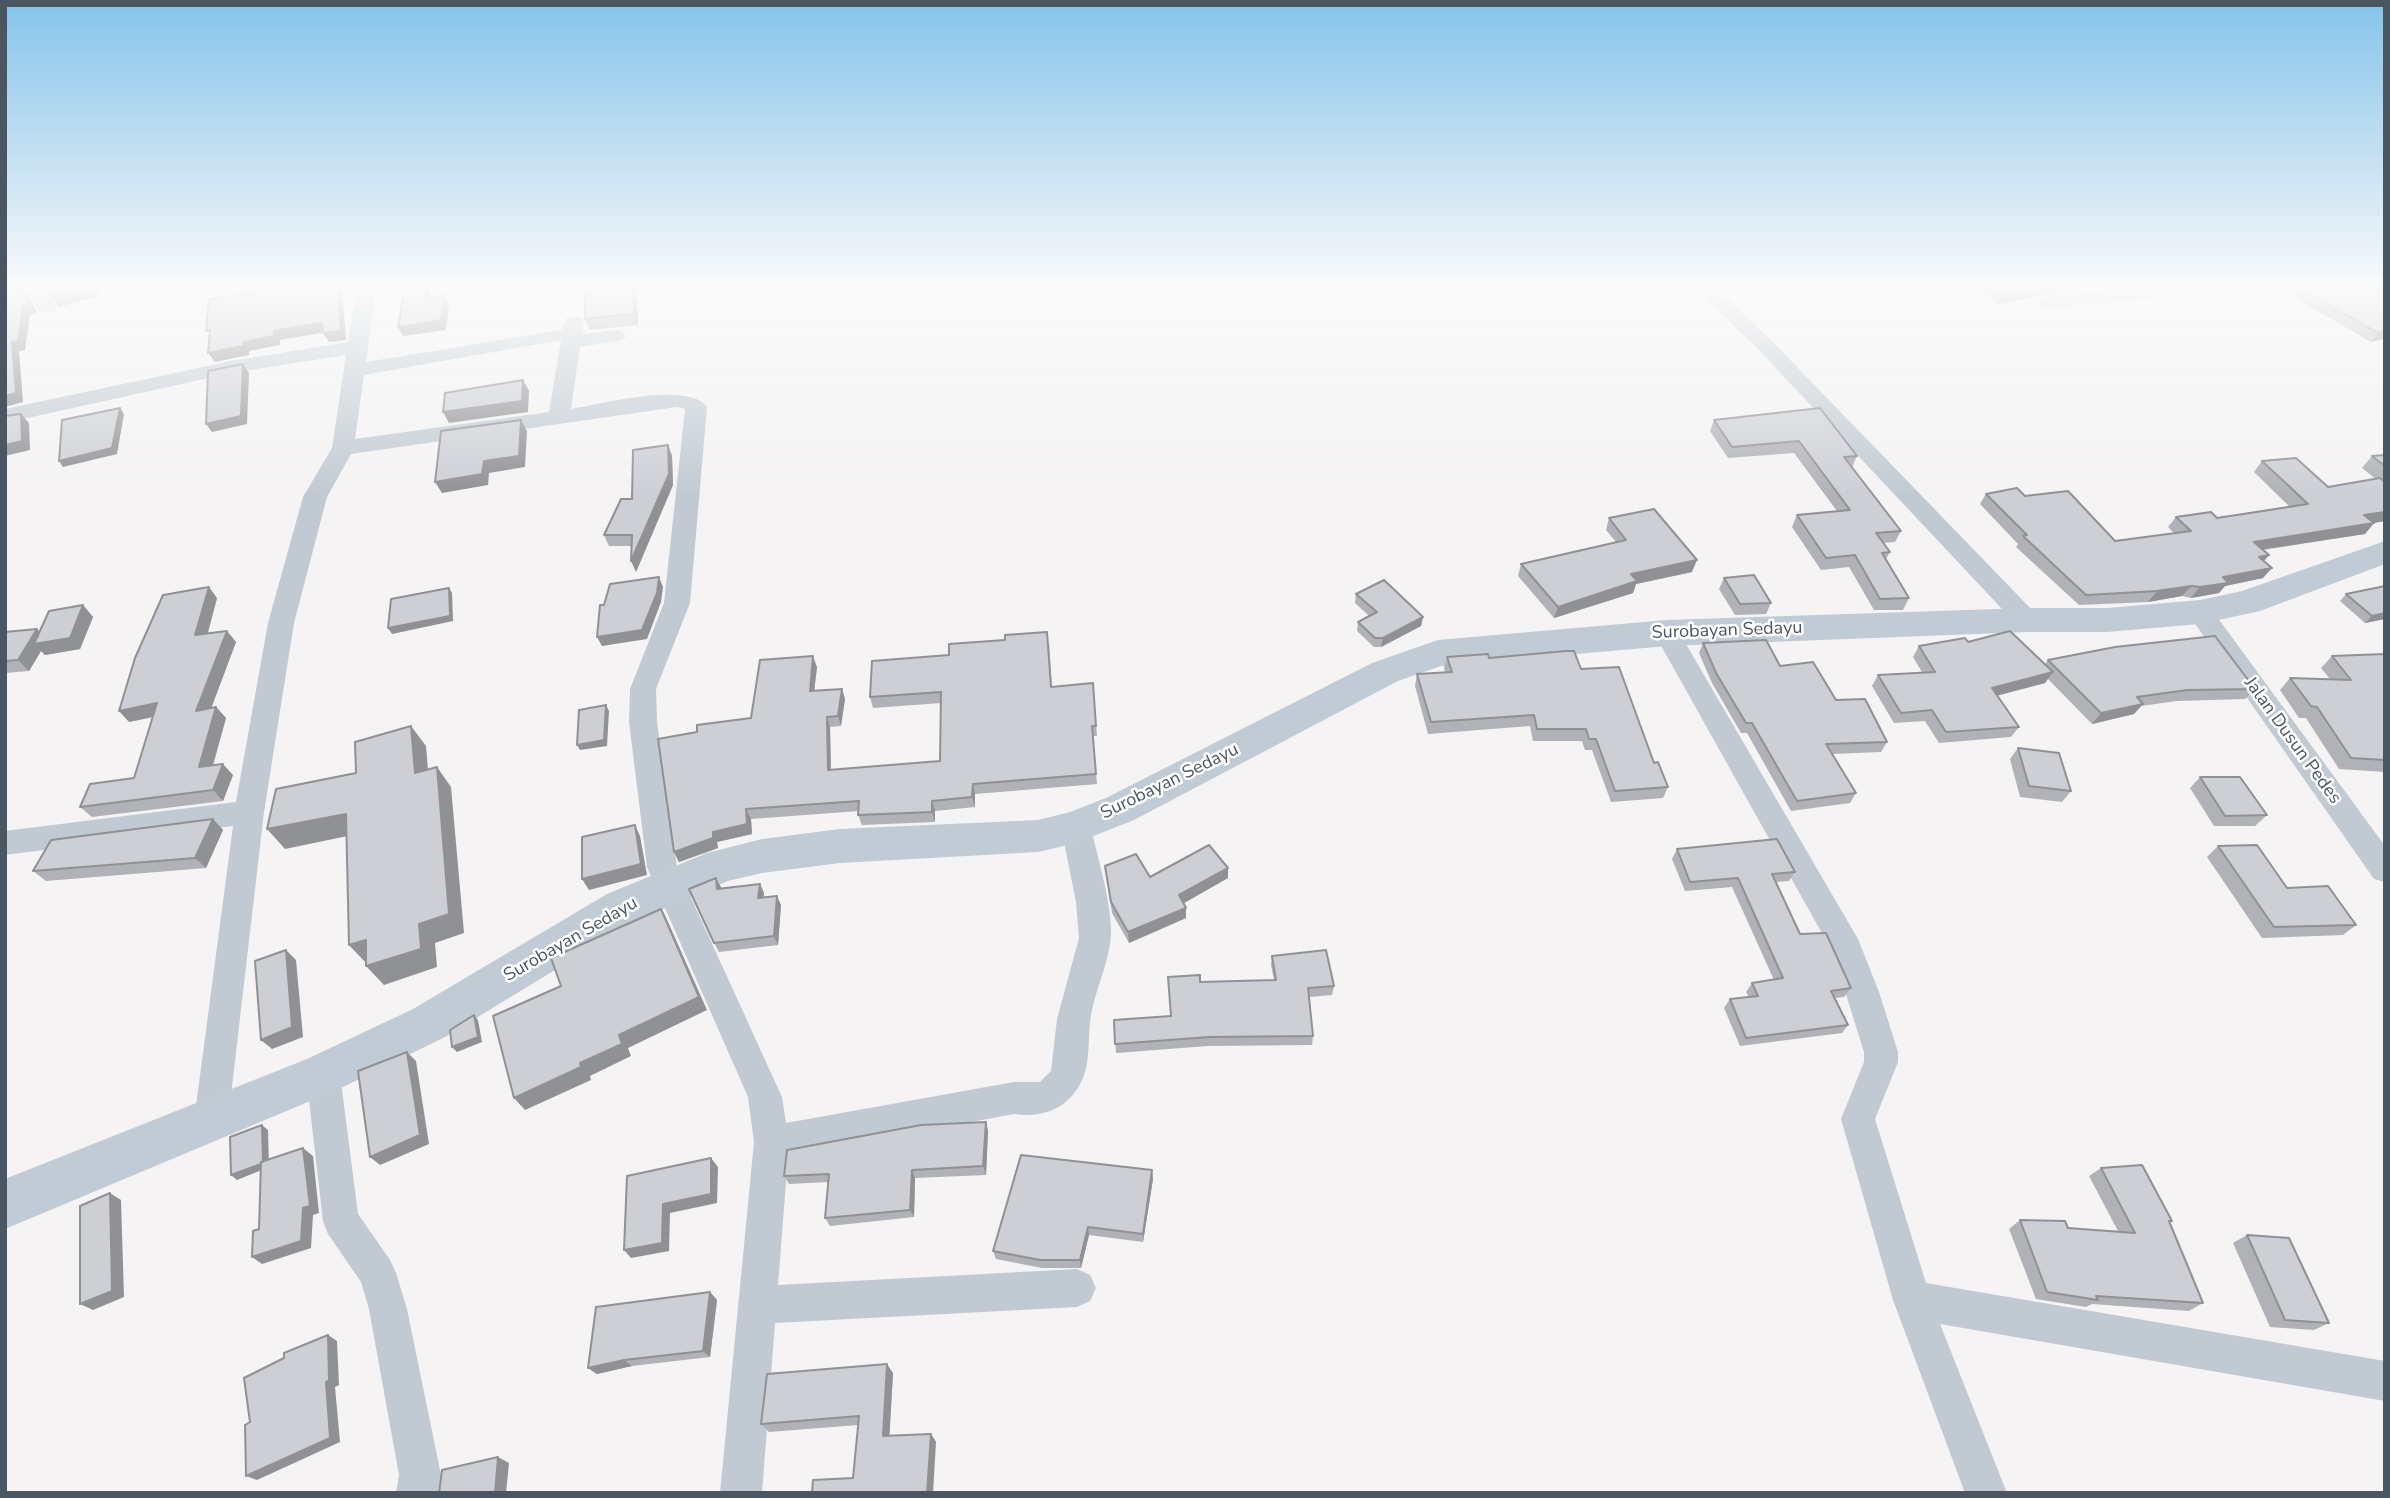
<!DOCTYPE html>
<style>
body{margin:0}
#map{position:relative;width:2390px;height:1498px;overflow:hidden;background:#f5f3f3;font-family:"Nunito Sans",sans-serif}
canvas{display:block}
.frame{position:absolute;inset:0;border:7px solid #4a5661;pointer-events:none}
</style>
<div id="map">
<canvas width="2390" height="1498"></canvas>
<div class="frame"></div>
</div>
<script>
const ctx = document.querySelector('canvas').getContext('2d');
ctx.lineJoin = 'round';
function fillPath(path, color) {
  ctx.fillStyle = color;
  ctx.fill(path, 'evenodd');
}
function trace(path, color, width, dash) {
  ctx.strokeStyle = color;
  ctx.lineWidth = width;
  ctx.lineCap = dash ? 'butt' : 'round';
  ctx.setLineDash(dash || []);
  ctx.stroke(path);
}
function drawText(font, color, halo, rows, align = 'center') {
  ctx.font = font + ' "Nunito Sans",sans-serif';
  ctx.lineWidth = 5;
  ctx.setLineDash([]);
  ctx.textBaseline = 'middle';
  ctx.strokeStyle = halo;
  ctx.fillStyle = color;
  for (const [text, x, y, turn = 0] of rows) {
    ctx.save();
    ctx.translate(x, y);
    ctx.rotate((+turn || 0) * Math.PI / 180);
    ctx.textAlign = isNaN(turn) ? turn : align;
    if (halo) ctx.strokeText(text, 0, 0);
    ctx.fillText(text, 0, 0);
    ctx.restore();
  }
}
const minor = new Path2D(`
 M24 286H44L57 308 54 312H40Z
 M351 286H371L374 302 366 362 562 330 567 317H581L584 321 582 334 616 330 623 332 626 336 623 340 580 347 571 409C601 404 689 381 707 407L690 603 656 689 657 722 677 867 782 1097 786 1123 1014 1082H1040L1051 1071 1057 1019 1079 938 1076 902 1061 827 1066 819 1076 815 1086 819 1091 827C1098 860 1109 893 1111 927 1112 955 1098 983 1092 1010 1088 1027 1090 1045 1087 1063 1081 1100 1051 1120 1014 1114L788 1156 778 1285 1077 1269 1090 1275 1096 1288 1090 1301 1077 1307 775 1323 762 1493H720L754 1142 748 1097 647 867 629 722 630 689 664 603 685 409 677 407 351 454 327 497 294 623 264 812 228 1121 223 1133 211 1137 199 1133 194 1121 233 826 5 855V831L236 802 268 623 303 497 332 448 346 355 231 373 5 423V409L231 361 348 342 354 302ZM561 340 549 412 355 439 364 375Z
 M1692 286H1714L1770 339 2036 614 2040 620 2036 626 2027 629 2018 626 1756 347Z
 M2154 286H2235L2225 292 2048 307 2041 305 2038 301 2041 297 2048 295Z
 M2200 603 2209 606 2385 846V882L2374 879 2191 618 2187 612 2191 606Z
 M1667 624 1676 627 1858 939 1879 992 1898 1052V1062L1875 1119 1926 1283 2385 1361V1401L1940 1324 2007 1493H1965L1893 1300 1841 1119 1864 1062V1052L1833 953 1654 633 1658 627Z
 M323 1058 335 1063 340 1074 358 1214 390 1260 396 1273 407 1309 441 1475 438 1493H396L399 1475 369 1309 361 1282 328 1234 323 1221 306 1074 311 1063Z`);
const secondary = new Path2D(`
 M2385 541V564L2260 611 2200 624 2107 632H2027L1667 646 1441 666 1398 681 1134 820 1076 843 1038 852 840 863 762 873 728 881 637 920 445 1037 339 1089 5 1229V1179L307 1059 413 1009 607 894 707 853 762 839 840 829 1038 820 1070 812 1106 798 1372 663 1438 640 1667 620 2027 608H2107L2200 600 2242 591Z`);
const wall = new Path2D(`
 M585 286H636L638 325 590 330 585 319Z
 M1974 286H2088L1998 304Z
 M2298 287 2385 294V341L2382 339 2371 342 2292 296Z
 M1714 420 1857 456 1852 467 1901 531 1895 542 1883 543 1890 552 1886 559 1909 598 1903 610H1874L1849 567 1821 570 1792 527 1797 515 1837 511 1794 453 1728 458 1710 431Z
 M668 445 672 456 673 485 636 572 631 546H609L604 535 632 499Z
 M2385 455V521L2374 523 2365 534 2263 550 2269 555 2264 561 2263 578 2225 586 2219 593 2191 598 2182 596 2148 602 2079 605 2016 547 2018 544 1980 504 1986 494 2025 496 2115 541 2174 533 2168 527 2176 517 2217 518 2290 507 2254 472 2262 461 2328 487 2376 479 2362 468 2372 456Z
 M1609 518 1692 572 1636 584 1633 593 1554 618 1518 576 1521 564 1616 542 1606 530Z
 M1724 578 1771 603 1766 614 1735 615 1719 589Z
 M1356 594 1423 617 1421 626 1381 647H1374L1357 631 1358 622 1369 616 1355 603Z
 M2346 594 2385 619 2365 623 2340 601Z
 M217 598 208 633 227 631 236 642 211 708 216 707 226 718 213 766 233 775 223 801 92 817 80 807 134 778 153 717 129 722Z
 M83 605 93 617 80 649 45 655 41 651 29 671 5 673V632H40Z
 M1049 642 1052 687 1093 683 1097 736H1093L1097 784 975 794V807L935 811V822L862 825 858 815 859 811 751 819 752 834 717 842 718 848 679 862 674 852 697 732 751 718 817 667 814 691 842 689 845 699 841 726 830 727 831 770 940 761 941 703 873 708 870 697Z
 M1968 642 2045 664 2048 660 2255 689 2245 699 2177 701 2141 706 2134 714 2092 724 2048 679 2045 683 1997 695 2019 727 2011 737 1939 743 1925 721 1894 723 1872 686 1878 675 1922 672 1913 657 1919 646Z
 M1703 643 1780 666 1836 700 1887 742 1881 752 1832 754 1856 793 1850 803 1791 811 1747 733H1741L1712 683 1699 653Z
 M2385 654V772L2339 769 2306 718H2299L2280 690 2290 678 2330 679 2321 668 2332 656Z
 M1447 657 1489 658 1581 669 1654 763 1668 787 1663 798 1611 802 1592 750H1585L1582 741H1533L1530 726 1428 734 1415 686 1417 674 1445 672 1444 668Z
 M2018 748 2071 791 2062 802 2020 797 2010 759Z
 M2200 777 2267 815 2255 826H2214L2190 788Z
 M213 819 223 830 206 868 46 881 33 871Z
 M2218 846 2287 888 2356 925 2343 935 2262 938 2207 857Z
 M1677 849 1795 872 1789 881 1776 882 1800 934 1851 988 1844 997 1835 998 1848 1025 1842 1033 1740 1046 1724 1008 1730 999 1749 997 1746 992 1752 983 1774 980 1732 887 1685 891 1672 859Z
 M1105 866 1150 877 1228 878 1183 903 1186 908V918L1129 943 1112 913Z
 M760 884 764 893 763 897 781 905 778 945 719 952 714 943 721 887V888Z
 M1272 956 1334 986 1332 995 1309 997 1313 1036 1312 1045 1208 1046 1116 1053 1114 1020 1171 1016 1200 982 1274 980 1271 965Z
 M986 1122 988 1131 986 1175 915 1178 914 1217 830 1226 825 1218 828 1182 789 1184 784 1176Z
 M2101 1168 2172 1221 2169 1222 2203 1303 2189 1311 2092 1304 2086 1307 2036 1299 2009 1229 2020 1220 2068 1228 2118 1231 2089 1176Z
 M1153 1179 1143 1242 1089 1235 1081 1268H1042L996 1259 993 1251Z
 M2247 1235 2329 1323 2314 1330 2270 1327 2233 1243Z
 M710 1292 717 1300 710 1357 632 1366 597 1374 588 1368Z
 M893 1373 889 1436 931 1434 936 1442 853 1478 858 1425 769 1432 761 1424Z`);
const shadedWall = new Path2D(`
 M20 286H22L37 312 30 315 25 350 19 351 23 402 5 407V396L12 342 23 306Z
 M94 286H99L100 296 59 307 53 298Z
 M338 286H342L346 340 329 342 323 333Z
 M426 286H430V307L425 298Z
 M633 286H636L638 325 634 314Z
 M2044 286H2088L1998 304 2004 294Z
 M445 295 449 304 446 330 403 336 398 327Z
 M322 323 327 332 280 340V345L249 351V355L215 362 208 353 274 331Z
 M2385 331V335L2382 339 2371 342 2378 333Z
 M243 364 249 373 247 424 212 432 206 424Z
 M523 380 529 391 528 412 449 423 443 412Z
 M120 408 124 414 117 454 63 467 59 461Z
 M21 414 29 423 30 450 5 456V445Z
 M521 420 527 431 525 467 489 473 488 485 442 493 435 482 484 461Z
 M668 445 672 456 673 485 636 572 631 561Z
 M2385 512V521L2355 526 2364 515Z
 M2374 523 2365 534 2245 552 2254 542Z
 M2269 555 2260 565 2259 557Z
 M1697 560 1692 572 1636 584 1633 593 1554 618 1558 607 1631 574Z
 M2272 568 2263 578 2225 586 2219 593 2191 598 2200 587 2223 577Z
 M659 577 663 587 661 602 647 639 602 646 597 637Z
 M2191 586 2182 596 2148 602 2157 591Z
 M209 587 217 598 204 646 195 635Z
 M449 588 452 593 453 621 392 634 388 628Z
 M83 605 93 617 80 649 45 655 41 651 29 671 18 660 37 629 48 641Z
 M2385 613V619L2365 623 2372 616Z
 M1423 617 1421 626 1381 647 1383 638Z
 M227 631 236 642 206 722 196 711Z
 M813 656 817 667 813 701 810 691Z
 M2053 672 2045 683 1985 699 1992 688Z
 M842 689 845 699 841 726 838 716Z
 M157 703 167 714 129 722 119 711Z
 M2143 704 2134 714 2092 724 2101 713Z
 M606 705 609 711 607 746 580 750 577 745Z
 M216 707 226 718 209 778 199 767Z
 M827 717 830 727 831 780 828 770Z
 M411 726 426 746 430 793 415 773Z
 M223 764 233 775 223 801 213 790Z
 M437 767 451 787 464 933 435 943 437 967 384 985 366 966 419 924Z
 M973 784 975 794V807L972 797Z
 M932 801 935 811V822L932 812Z
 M746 809 751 819 752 834 717 842 718 848 679 862 674 852 713 832Z
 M346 814 362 833 285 849 267 829Z
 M213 819 223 830 206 868 195 858Z
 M635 825 640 836 647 875 589 890 582 879Z
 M1228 868V878L1179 906V895Z
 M716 878 721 887V898L717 889Z
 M760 884 764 893 763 907 758 898Z
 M777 896 781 905 778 945 774 936Z
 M1186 908V918L1129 943 1128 932Z
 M661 909 668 922 707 1010 628 1048 631 1056 590 1076 591 1080 525 1110 514 1098 580 1063 619 1035Z
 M366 940 367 964 349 945Z
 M286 950 296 960 303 1037 272 1049 261 1040Z
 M474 1015 478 1020 482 1042 457 1052 452 1047Z
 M407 1052 416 1061 429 1144 380 1165 370 1157Z
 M986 1122 988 1131 986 1175 983 1166Z
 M262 1125 268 1130 269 1167 237 1180 231 1175Z
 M303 1148 313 1156 319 1213 313 1215 311 1248 262 1264 252 1257Z
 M711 1158 718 1167 717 1203 670 1213 669 1251 631 1258 624 1250 663 1204Z
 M912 1170 915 1178 914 1217 910 1210Z
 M1152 1170 1153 1179 1143 1242V1234Z
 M110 1193 121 1200 124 1297 93 1310 80 1304Z
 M1088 1227 1089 1235 1081 1268 1080 1260Z
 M710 1292 717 1300 710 1357 703 1351Z
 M328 1335 337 1341 339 1385 335 1387 340 1442 257 1480 246 1476 326 1382Z
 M624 1360 632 1366 597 1374 588 1368Z
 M887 1364 893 1373 889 1444 883 1436Z
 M931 1434 936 1442 933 1493H927Z
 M498 1457 509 1463 506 1493H495Z`);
const building = new Path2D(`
 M5 286H20L30 303 23 306 18 341 12 342 16 393 5 396Z
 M45 286H94V288L53 298Z
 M280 286H338L341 331 323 333 322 323 274 331V336L244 342 243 346 208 353 210 330 206 331 209 299 279 288Z
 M405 286H426L425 298 445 295 441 320 398 327Z
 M585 286H633L634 314 585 319Z
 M1992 286H2044L2004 294Z
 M2308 286H2373L2385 294V331L2378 333 2298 287Z
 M243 364 241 416 206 424 208 371Z
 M523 380 522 401 443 412 445 393Z
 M120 408 112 448 59 461 62 420Z
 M1820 408 1857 456 1844 457 1901 531 1876 533 1890 552 1882 553 1909 598 1880 599 1855 555 1826 558 1797 515 1850 510 1799 441 1732 447 1714 420Z
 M21 414 22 441 5 445V416Z
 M521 420 519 456 484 461 482 474 435 482 441 431Z
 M668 445 669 474 631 561 632 535H604L621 499H632L633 450Z
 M2385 455V466L2372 456Z
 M2296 458 2328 487 2380 478 2385 482V512L2364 515 2374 523 2254 542 2269 555 2259 557 2272 568 2223 577 2228 583 2200 587 2191 586 2157 591 2086 595 2023 536 2027 535 1986 494 2017 488 2025 496 2068 491 2115 541 2191 531 2176 517 2211 512 2217 518 2308 504 2262 461Z
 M1654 509 1697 560 1631 574 1637 581 1558 607 1521 564 1626 540 1609 518Z
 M1754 575 1771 603 1740 604 1724 578Z
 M659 577 657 593 642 630 597 637 600 605H604L610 584Z
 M1384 580 1423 617 1383 638H1375L1358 622 1377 612 1356 594Z
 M2385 586V613L2372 616 2346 594Z
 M209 587 195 635 227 631 196 711 216 707 199 767 223 764 213 790 80 807 90 784 134 778 157 703 119 711 135 658 163 595Z
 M449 588 450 616 388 628 391 599Z
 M83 605 70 638 34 644 49 611Z
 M37 629 18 660 5 661V632Z
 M2010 631 2053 672 1992 688 2019 727 1946 732 1932 710 1901 713 1878 675 1935 672 1919 646 1965 638 1968 642Z
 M1047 632 1051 687 1093 683 1096 726H1092L1096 774 973 784 972 797 932 801V812L858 815 859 801 746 809 747 824 713 832V838L674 852 658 739 697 732V725L751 718 760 660 813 656 810 691 842 689 838 716 827 717 828 770 940 761 941 692 870 697 872 661 949 655V644L1005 640V635Z
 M2215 636 2255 689 2187 690 2137 697 2143 704 2101 713 2048 660 2115 647Z
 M1766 640 1780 666 1813 662 1836 700 1865 699 1887 742 1826 744 1856 793 1797 801 1752 723H1746L1716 673 1703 643Z
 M1566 651H1574L1581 669 1619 667 1654 763 1658 762 1668 787 1615 791 1596 739H1589L1586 729H1537L1534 715 1431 722 1417 674 1452 672 1447 657 1488 654 1489 658Z
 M2385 654V760L2351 758 2317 707 2311 706 2290 678 2351 680 2332 656Z
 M606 705 604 740 577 745 579 710Z
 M411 726 415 773 437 767 449 914 419 924 421 949 366 966V940L349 945 346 814 267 829 276 789 356 773 355 742Z
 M2018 748 2059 753 2071 791 2029 786Z
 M2200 777H2240L2267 815 2225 816Z
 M213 819 195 858 33 871 51 840Z
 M635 825 641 864 582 879V837Z
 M1777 839 1795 872 1772 874 1800 934 1826 933 1851 988 1831 991 1848 1025 1746 1038 1730 999 1758 996 1752 983 1783 978 1738 878 1690 882 1677 849Z
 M1209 845 1228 868 1179 895 1186 908 1128 932 1111 902 1105 866 1136 854 1150 877Z
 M2257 845 2287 888 2328 886 2356 925 2274 927 2218 846Z
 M716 878 717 889 760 884 758 898 777 896 774 936 714 943 689 889Z
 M661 909 699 997 619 1035 622 1044 580 1063 581 1067 514 1098 493 1016 561 986 551 958Z
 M286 950 292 1027 261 1040 255 961Z
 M1326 950 1334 986 1308 988 1313 1036 1209 1037 1115 1044 1114 1020 1171 1016 1168 977 1200 975V982L1276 980 1272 956Z
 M474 1015 478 1037 452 1047 450 1030Z
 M407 1052 420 1135 370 1157 358 1071Z
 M986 1122 983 1166 912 1170 910 1210 825 1218 829 1174 784 1176 787 1150 921 1125Z
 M262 1125 263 1162H261V1164L231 1175 230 1137Z
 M303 1148 310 1206 303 1208 301 1241 252 1257 253 1231 259 1229 261 1162Z
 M1021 1155 1152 1170 1143 1234 1088 1227 1080 1260H1040L993 1251Z
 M711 1158V1194L663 1204 662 1243 624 1250 627 1176Z
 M2142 1165 2172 1221H2169L2203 1303 2096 1296 2098 1300 2047 1292 2020 1220 2065 1221 2068 1228 2135 1233 2101 1168Z
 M110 1193 112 1291 80 1304V1206Z
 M2247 1235 2289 1238 2329 1323 2285 1320Z
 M710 1292 703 1351 624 1360 588 1368 596 1307Z
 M328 1335 329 1380 326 1382 330 1438 246 1476 245 1425 250 1422 244 1378 284 1358V1353Z
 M887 1364 883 1436 931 1434 927 1493H812L813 1480 853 1478 859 1416 761 1424 767 1374Z
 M498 1457 495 1493H439L442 1470Z`);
const streetNames = [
 ["Surobayan Sedayu",1727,631,-2],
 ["Jalan Dusun Pedes",2292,741,54],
 ["Surobayan Sedayu",1170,782,-26],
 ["Surobayan Sedayu",571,940,-30]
];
fillPath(minor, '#c1cad2');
fillPath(secondary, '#c1cbd6');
fillPath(wall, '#b0b2b7');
fillPath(shadedWall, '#909195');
fillPath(building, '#cdcfd5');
trace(building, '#909195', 2);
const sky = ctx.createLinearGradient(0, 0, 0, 496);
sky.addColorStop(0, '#85c3ea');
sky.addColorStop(0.58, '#fafafa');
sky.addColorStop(1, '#fafafa00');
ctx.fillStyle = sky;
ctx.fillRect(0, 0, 2390, 496);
drawText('18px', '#4a5661', '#fff', streetNames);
</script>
